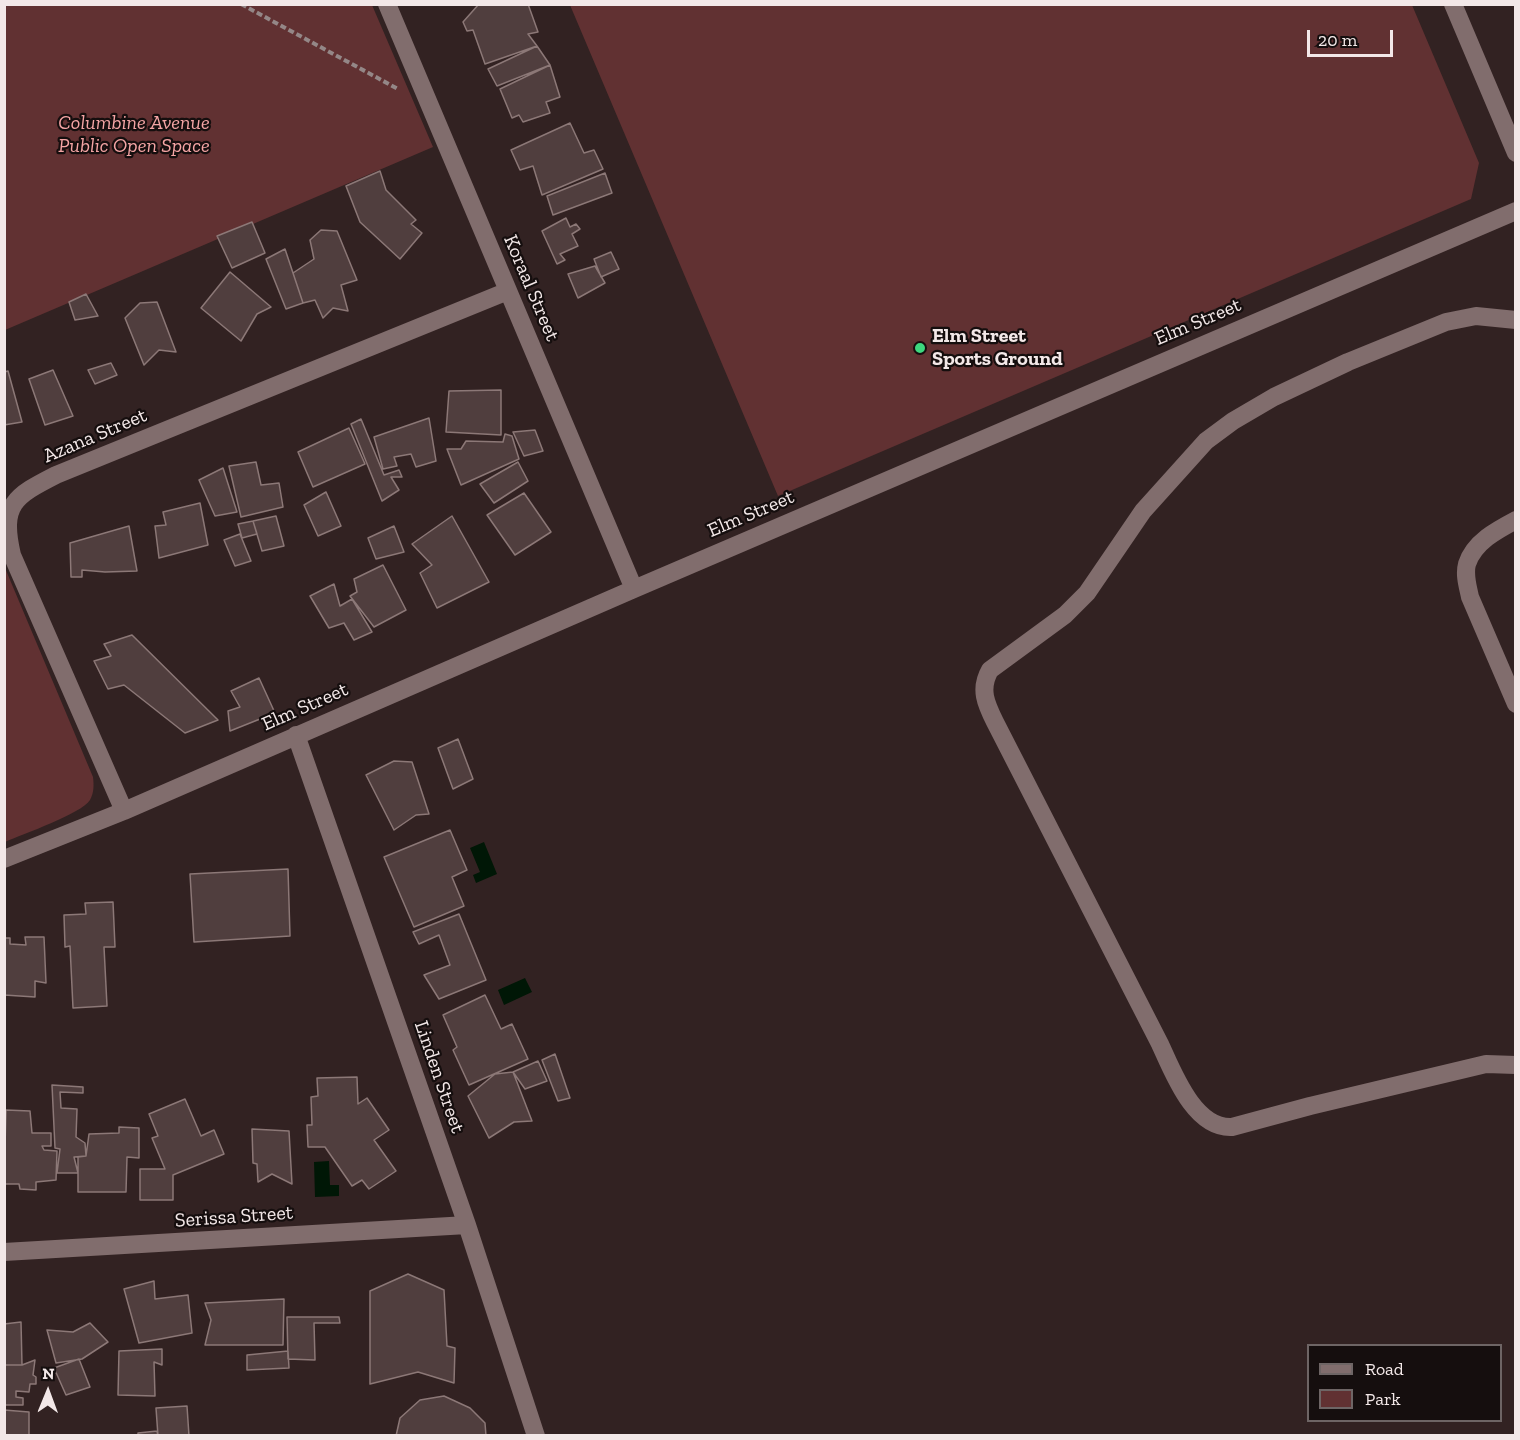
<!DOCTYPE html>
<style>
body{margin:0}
#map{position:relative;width:1520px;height:1440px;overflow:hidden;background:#322222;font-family:"Zilla Slab",serif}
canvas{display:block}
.frame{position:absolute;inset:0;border:6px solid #f3e8e8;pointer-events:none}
.legend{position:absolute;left:1307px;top:1344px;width:195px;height:78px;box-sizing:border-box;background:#150e0e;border:2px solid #6e6565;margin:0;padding:8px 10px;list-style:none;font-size:18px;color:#f3e8e8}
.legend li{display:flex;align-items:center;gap:12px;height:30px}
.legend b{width:30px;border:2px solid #6e6565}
.north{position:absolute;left:18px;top:1362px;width:60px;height:60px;-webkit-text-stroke:4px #150e0e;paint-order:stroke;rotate:1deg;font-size:16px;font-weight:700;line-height:24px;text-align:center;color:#f3e8e8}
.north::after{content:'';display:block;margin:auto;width:21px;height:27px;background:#f3e8e8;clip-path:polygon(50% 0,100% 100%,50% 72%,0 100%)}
.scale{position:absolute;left:1307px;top:30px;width:86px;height:27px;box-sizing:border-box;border:3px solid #f3e8e8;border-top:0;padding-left:8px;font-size:18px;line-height:21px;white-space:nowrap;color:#f3e8e8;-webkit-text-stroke:4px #150e0e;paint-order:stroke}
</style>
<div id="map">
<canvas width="1520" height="1440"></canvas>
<div class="frame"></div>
<ul class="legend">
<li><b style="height:8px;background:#816d6d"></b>Road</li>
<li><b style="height:16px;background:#613132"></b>Park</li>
</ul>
<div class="north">N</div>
<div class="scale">20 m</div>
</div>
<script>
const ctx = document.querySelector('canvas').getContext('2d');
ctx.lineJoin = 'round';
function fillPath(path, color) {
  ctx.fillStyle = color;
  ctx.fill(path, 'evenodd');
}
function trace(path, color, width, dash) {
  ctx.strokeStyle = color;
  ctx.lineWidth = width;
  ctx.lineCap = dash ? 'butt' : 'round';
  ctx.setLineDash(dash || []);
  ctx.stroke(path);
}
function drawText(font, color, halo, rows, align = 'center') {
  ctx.font = font + ' "Zilla Slab",serif';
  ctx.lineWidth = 4.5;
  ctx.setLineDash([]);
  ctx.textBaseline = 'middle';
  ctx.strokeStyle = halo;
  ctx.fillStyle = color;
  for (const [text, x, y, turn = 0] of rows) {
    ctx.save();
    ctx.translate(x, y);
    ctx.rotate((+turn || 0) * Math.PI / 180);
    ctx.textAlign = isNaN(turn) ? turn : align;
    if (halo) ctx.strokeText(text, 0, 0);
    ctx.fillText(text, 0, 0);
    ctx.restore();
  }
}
const green = new Path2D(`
 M5 5H372L433 147 5 330Z
 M570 5H1412L1479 163 1471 199 778 496Z
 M5 568 93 777C94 785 94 793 90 800 81 814 23 834 5 842Z`);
const water = new Path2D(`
 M484 842 497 874 476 883 473 875 480 872 470 848Z
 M525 978 532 992 504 1005 498 990Z
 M329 1161 330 1185H339V1196L315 1197 314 1162Z`);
const building = new Path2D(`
 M479 4H528L538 32 528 34 537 46 485 64 473 30 467 31 463 22Z
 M537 46 550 65 497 86 488 69Z
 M550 65 560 97 546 102 550 113 523 122 519 115 512 118 500 89Z
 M570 123 584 153 594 150 603 169 542 195 533 166 520 170 511 150Z
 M380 171 386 190 416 220 411 224 422 233 400 259 360 222 346 186Z
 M605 173 612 193 553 215 547 196Z
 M566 218 570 227 576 224 580 229 572 234 578 246 560 254 565 260 557 264 542 231Z
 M252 222 265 253 232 268 217 236Z
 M321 230 337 231 357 280 341 285 348 311 333 308 323 318 315 300 303 303 293 273 314 259 310 240Z
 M285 249 303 303 286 309 266 259Z
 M611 252 619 269 601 277 594 259Z
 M595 266 605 283 578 298 568 274Z
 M230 272 271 307 257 314 241 341 201 308Z
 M86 294 98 316 75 320 69 302Z
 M157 302 176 352 159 350 144 365 125 318 140 303Z
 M111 363 117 375 95 384 88 370Z
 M53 370 73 416 45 425 29 379Z
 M8 371 22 422 4 425V372Z
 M501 390V435L446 432 449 391Z
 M429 418 436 461 416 467 411 454 394 457 397 466 383 469 374 437Z
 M361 419 384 475 399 470 402 477H391L399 490 382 501 351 424Z
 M349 428 365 464 313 487 298 452Z
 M535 430 543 451 524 456 513 432Z
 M505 434 512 436 519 459 461 485 447 449H461L466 441 503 442Z
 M256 462 261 485 279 483 283 507 241 517 229 466Z
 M518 462 528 481 494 503 480 484Z
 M223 468 237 512 215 516 199 480Z
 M326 492 341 526 318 536 304 505Z
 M524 493 551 532 515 555 487 515Z
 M200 503 208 545 159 558 155 526 166 525 163 512Z
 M276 516 284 546 262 551 253 521Z
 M452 516 489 582 437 608 420 573 432 565 412 544Z
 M253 521 257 534 242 538 238 524Z
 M129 526 137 571 105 572 82 570V577H71L70 543Z
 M394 526 404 552 376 559 368 538Z
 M240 534 251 561 235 566 224 540Z
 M383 565 406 610 374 627 350 596 357 592 354 579Z
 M334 584 340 606 352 599 372 632 354 640 344 623 329 628 310 596Z
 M132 635 218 720 185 733 124 685 108 689 94 661 111 656 104 644Z
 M259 678 275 713 230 731 228 711 240 707 231 691Z
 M458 739 473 779 453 789 438 748Z
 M394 761 412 762 429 814 416 815 394 830 366 775Z
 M450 830 467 870 452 877 464 906 414 927 384 857Z
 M288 869 290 936 194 942 190 874Z
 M113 902 115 947H104L107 1006 73 1008 70 946 65 947 64 915 86 914 85 903Z
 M459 914 486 980 439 999 424 975 450 965 439 935 419 944 413 932Z
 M25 937H44L46 983 35 981V997L4 995V938H10V944L26 945Z
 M485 995 501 1029 512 1024 528 1059 469 1085 453 1050 457 1047 443 1015Z
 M555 1054 570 1098 558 1101 542 1060Z
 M538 1061 547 1081 525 1089 513 1072Z
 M513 1072 532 1121 514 1122 489 1138 468 1096 495 1074Z
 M357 1077 358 1104 367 1098 389 1130 374 1140 396 1171 369 1189 362 1180 352 1186 325 1147H308L307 1125H312L311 1097 318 1096 317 1078Z
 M52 1085 83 1087V1093L60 1092 61 1108 77 1109 76 1137 85 1143 86 1156 74 1157 78 1173H57L60 1149 55 1148Z
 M185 1099 201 1136 214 1130 224 1154 173 1175V1200H140V1169H165L152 1138 158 1136 149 1114Z
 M6 1110 30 1111 32 1133H51V1146H42L44 1150 57 1151 56 1180 36 1182V1190L20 1189 19 1184H4Z
 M119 1127 139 1128V1158L127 1157 126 1192H78V1157L86 1156 89 1134 119 1133Z
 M252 1129 289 1131 292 1184 272 1174 258 1182 257 1164 253 1163Z
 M408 1274 444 1290 447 1346 455 1348 454 1383 418 1372 370 1384V1291Z
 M154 1281 155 1299 188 1295 192 1333 139 1343 124 1289Z
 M284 1299 283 1345H205L211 1320 205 1303Z
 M287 1317H339L340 1323H314L315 1360 288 1359Z
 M21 1322 22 1365H4V1324Z
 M90 1323 108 1342 82 1359 56 1363 47 1330 73 1332Z
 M162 1349V1365L154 1362 155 1396 118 1395 119 1351Z
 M288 1351 289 1368 247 1370V1355Z
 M79 1359 90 1387 66 1395 54 1368Z
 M35 1360 33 1375 36 1377V1384H30L29 1392 16 1391V1397L23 1398V1405H4V1365H22Z
 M444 1396 470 1408 485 1423 486 1436H396L400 1418 420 1400Z
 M187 1406 189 1436H158L156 1408Z
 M4 1410 29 1412V1436H4Z
 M157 1431 158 1436H138V1433Z`);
const path = new Path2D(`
 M241 4 398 89`);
const minor = new Path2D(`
 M387 4 634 589
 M1453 4 1516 153
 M1516 320 1476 316 1446 322 1348 362 1274 397 1233 421 1206 441 1143 511 1087 593 1065 615 990 670C979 689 986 704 995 722L1160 1044C1173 1072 1194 1129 1232 1127L1310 1106 1486 1064 1516 1065
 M1516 520C1497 530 1474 542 1467 564 1464 575 1468 587 1470 597L1516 704
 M296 735 467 1225 536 1436
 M124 811 12 555C0 504 15 496 56 475L508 291
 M4 859 124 811 634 589 1516 211
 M4 1252 467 1225`);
const markers = [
 [920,348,6,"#3dd77e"]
];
const parkNames = [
 ["Columbine Avenue",134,123],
 ["Public Open Space",134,146]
];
const streetNames = [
 ["Koraal Street",531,288,67],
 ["Elm Street",1198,322,-23],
 ["Azana Street",95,436,-23],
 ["Elm Street",751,514,-23],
 ["Elm Street",305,707,-24],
 ["Linden Street",439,1077,71],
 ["Serissa Street",234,1217,-4]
];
const poiNames = [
 ["Elm Street",932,336],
 ["Sports Ground",932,359]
];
fillPath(green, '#613132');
fillPath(water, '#001706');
fillPath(building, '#503e3e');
trace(building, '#8c7877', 1.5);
trace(path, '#948787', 4, [6, 3]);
trace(minor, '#816d6d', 18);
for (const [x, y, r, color] of markers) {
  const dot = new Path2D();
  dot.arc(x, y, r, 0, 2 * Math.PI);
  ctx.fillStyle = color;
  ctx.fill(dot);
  trace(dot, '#150e0e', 2);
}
drawText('italic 20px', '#f5a5a5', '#150e0e', parkNames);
drawText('20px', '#f3e8e8', '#150e0e', streetNames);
drawText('bold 20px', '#f3e8e8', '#150e0e', poiNames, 'left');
</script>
